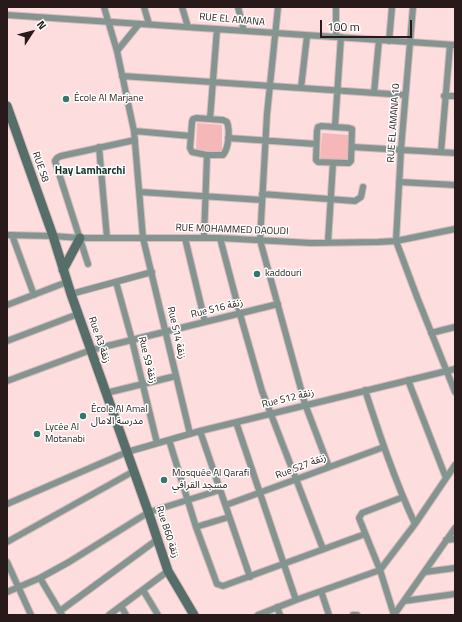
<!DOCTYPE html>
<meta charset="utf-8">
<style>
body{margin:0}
#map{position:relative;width:462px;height:622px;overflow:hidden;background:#fdddde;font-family:"Titillium Web",sans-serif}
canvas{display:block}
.frame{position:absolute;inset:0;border:8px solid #281a1a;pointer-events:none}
.north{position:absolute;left:12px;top:12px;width:40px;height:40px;-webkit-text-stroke:3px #fff;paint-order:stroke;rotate:54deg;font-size:11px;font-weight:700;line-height:16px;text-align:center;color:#281a1a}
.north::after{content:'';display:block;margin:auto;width:14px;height:18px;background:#281a1a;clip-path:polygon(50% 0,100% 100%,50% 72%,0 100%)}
.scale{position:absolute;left:320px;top:20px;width:92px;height:18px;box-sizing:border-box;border:2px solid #281a1a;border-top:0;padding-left:5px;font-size:12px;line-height:14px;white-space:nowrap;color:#281a1a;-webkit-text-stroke:3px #fff;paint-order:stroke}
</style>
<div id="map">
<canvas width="462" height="622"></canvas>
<div class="frame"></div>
<div class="north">N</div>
<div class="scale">100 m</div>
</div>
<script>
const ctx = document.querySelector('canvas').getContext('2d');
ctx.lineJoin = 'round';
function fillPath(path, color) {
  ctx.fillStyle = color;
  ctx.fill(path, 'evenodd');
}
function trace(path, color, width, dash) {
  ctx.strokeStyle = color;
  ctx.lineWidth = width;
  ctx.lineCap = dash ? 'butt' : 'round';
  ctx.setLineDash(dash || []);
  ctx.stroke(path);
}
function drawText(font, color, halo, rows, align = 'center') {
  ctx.font = font + ' "Titillium Web","Noto Sans Arabic",sans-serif';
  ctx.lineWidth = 3;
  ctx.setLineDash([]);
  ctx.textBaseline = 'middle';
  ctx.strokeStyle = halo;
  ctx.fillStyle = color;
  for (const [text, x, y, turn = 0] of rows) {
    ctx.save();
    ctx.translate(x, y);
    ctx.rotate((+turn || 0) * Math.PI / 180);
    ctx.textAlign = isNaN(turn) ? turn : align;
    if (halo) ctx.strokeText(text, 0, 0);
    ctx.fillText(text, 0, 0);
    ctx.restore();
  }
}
const green = new Path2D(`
 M197 123 222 125V153L196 149Z
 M322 133 348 135V160L320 159Z`);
const street = new Path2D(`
 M104 7 117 51 134 131 143 238 190 434
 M144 7 149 24
 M182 7 188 27
 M238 7 244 31
 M278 7 267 114 260 240 305 404 329 467
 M413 7 401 149 396 241 417 297 455 392
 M7 15 455 45
 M336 37V7
 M389 41 392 7
 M117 51 139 24
 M122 76 405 95
 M301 88 307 36
 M374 93 379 40
 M444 96H455
 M196 118 223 120 227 122C230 130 229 148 223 155H207L192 152 190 148 192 122 193 119Z
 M210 119 217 29
 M321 126 349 128 352 129 351 161 349 163 318 162 316 160 317 131 318 127Z
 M335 126 341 37
 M134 131 191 136
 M228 138 316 144
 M99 147 107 238
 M352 147 455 153
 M441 152 450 45
 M399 182 455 185
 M140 192 262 200
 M262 194 355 201 361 197 363 187
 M7 235 53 236 80 238H220L311 243 378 242 396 241 455 229
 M12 235 34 295
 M185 238 205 322
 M204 238 207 155
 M220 238 240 314 262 391 323 549
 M328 242 333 163
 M88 264 55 161 57 158 61 156 135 140
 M116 282 132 340 157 443
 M71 294 152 272
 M7 305 67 282
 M431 333 455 327
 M7 341 78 314
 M408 380 446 478
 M7 381 91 350 278 304
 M365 390C380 436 395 481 415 524
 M106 393 176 376
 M236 422 296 600
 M200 431 250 577
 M169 440 196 527 217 584 223 586 365 534
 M7 504 127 452 200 431 455 369
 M226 505 384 447
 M196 527 229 517
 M446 540 455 539
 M7 542 134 471
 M7 562 31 615
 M425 572 455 568
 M40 578 62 615
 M143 590 158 615
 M321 591 329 615
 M7 592 40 578 69 562 149 512 220 490
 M404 601 455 594
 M121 606 126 615
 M277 607 280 615
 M60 611 158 539
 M109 615 168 571
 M258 615 296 600 380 570 415 524 455 465
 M353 615H357
 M394 615 380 570 359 518 362 513 403 497
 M394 615 455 528`);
const secondary = new Path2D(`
 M7 106 53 236 71 294 148 511 168 571 194 615
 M63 270 80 238`);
const markers = [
 [66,99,4,"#32786e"],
 [257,274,4,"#32786e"],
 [83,416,4,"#32786e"],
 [37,434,4,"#32786e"],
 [164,480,4,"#32786e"]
];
const streetNames = [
 ["RUE EL AMANA",232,20,5],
 ["RUE EL AMANA 10",394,123,-86],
 ["RUE S8",40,167,71],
 ["RUE MOHAMMED DAOUDI",232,230,2],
 ["Rue S16 زنقة",217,309,-14],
 ["Rue S14 زنقة",176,333,77],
 ["Rue A3 زنقة",99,340,71],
 ["Rue S9 زنقة",147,360,76],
 ["Rue S12 زنقة",288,399,-14],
 ["Rue S27 زنقة",301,467,-21],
 ["Rue B60 زنقة",167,532,72]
];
const poiNames = [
 ["École Al Marjane",74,99],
 ["kaddouri",265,274],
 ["École Al Amal",91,410],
 ["مدرسة الامال",91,422],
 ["Lycée Al",45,428],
 ["Motanabi",45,440],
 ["Mosquée Al Qarafi",172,474],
 ["مسجد القرافي",172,486]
];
const neighbourhoodNames = [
 ["Hay Lamharchi",90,171]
];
fillPath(green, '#f6b7b9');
trace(street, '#d7babb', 8);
trace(secondary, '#d7babb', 11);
trace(street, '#849591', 6);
trace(secondary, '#556e69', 9);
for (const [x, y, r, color] of markers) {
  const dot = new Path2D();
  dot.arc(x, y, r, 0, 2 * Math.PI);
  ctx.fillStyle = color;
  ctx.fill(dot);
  trace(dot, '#fff', 1.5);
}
drawText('10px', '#281a1a', '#fff', streetNames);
drawText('10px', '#281a1a', '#fff', poiNames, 'left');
drawText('bold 11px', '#11332e', '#fff', neighbourhoodNames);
</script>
